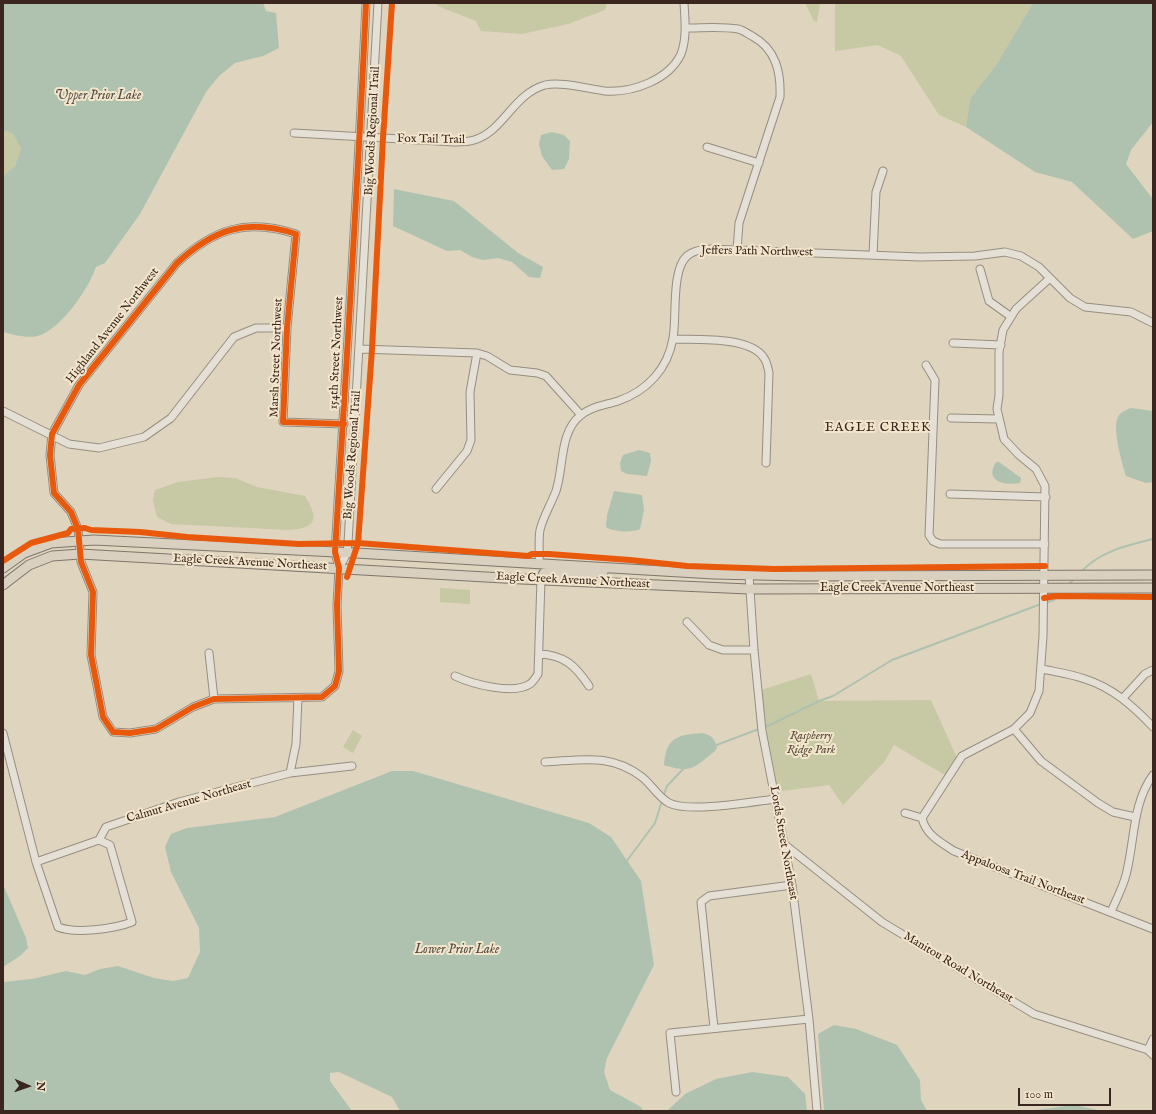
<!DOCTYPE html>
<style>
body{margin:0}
#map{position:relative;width:1156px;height:1114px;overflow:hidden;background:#dfd4be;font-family:"IM FELL English",serif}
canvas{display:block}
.frame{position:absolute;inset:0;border:4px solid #3a261e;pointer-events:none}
.north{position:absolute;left:8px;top:1066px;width:40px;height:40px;-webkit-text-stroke:3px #f3e6cc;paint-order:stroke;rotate:92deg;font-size:11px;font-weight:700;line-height:16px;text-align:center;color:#3a261e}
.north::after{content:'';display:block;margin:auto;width:14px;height:18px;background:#3a261e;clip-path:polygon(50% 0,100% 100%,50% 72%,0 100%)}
.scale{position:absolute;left:1018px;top:1088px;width:93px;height:18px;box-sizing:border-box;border:2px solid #3a261e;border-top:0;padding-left:5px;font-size:12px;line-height:14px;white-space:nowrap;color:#3a261e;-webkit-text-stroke:3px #f3e6cc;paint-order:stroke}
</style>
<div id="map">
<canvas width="1156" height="1114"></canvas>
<div class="frame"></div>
<div class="north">N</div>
<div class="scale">100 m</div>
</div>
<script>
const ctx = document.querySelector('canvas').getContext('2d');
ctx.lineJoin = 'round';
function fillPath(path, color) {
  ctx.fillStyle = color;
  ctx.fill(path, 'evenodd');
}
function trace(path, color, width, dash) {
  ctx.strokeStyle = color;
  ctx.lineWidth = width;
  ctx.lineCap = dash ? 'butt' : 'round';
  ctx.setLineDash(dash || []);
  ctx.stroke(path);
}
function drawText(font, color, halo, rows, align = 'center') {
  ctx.font = font + ' "IM FELL English",serif';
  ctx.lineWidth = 4;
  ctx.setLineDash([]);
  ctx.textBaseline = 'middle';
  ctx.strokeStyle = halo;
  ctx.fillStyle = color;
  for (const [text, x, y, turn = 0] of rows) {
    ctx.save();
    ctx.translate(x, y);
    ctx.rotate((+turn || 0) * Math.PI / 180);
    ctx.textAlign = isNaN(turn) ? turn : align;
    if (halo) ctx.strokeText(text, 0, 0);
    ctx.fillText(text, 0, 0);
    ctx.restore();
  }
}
const green = new Path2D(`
 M434 3H607L605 10 568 24 522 34 481 31 476 21 440 7Z
 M805 3H820L817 22 814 21Z
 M835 3H1033L998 62 970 99 966 127 939 115 901 56 878 45 835 51Z
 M3 130 13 134 21 149 15 166 3 176Z
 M219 477 235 478 257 487 305 496C319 519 317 528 289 530L171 524 157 517 153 501 155 490 178 482Z
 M440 588 470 590V604L440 602Z
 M811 674 819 701 931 700 957 758 945 775 894 745 885 761 843 805 829 785 774 792 758 691Z
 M353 730 362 736 353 753 343 747Z`);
const water = new Path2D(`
 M3 3H263L266 11 276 13 279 48 263 56 235 63 219 76 206 92 140 214 105 263 96 267C89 288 64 324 43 334 31 340 15 335 3 332V176L15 166 21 149 13 134 3 130Z
 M1033 3H1153V122L1131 150 1126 164 1152 198 1153 231 1133 239 1072 182 1035 172 966 127 970 99 998 62Z
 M552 132 564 135 570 141 569 159 564 169 552 170 542 156 539 144 541 135Z
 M394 189 454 201 518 253 543 267 540 278 529 277 512 262 498 258 483 260 472 257 460 250 447 251 393 226Z
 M1131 408 1153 411V482L1146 483 1126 476C1122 463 1112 429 1118 417 1120 412 1126 410 1131 408Z
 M639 450 650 453 651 461 647 476 627 474 621 471 620 463 623 455Z
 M996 462H999L1021 478 1020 483C1004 486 984 481 996 462Z
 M614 491 642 495 644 510 640 529C633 533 613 532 606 527L607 515Z
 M702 733C711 735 715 738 717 748L715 751C693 768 692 774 664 765 666 738 676 735 702 733Z
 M392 771H413L589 823 611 837 641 881 654 965 607 1058 604 1072 610 1090 641 1107 643 1111H400L392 1097 339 1072 330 1073V1081L352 1111H3V982L32 979 66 971 85 975 100 969 118 966 154 978 173 981 188 978 200 952 199 928 171 872 165 847 171 834 187 828 275 817Z
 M3 884 26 938 28 948 20 956 3 967Z
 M834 1025 856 1029 897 1045 920 1080 921 1100 927 1111H824L818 1034Z
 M752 1072 788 1077 805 1094 807 1111H667L685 1094 716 1079Z
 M1075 1105 1102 1111H1027Z`);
const stream = new Path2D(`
 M1081 572C1100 551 1126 546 1153 539
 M1068 585 1075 578
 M1045 603 1054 600 1063 591
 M714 746 772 724 819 701 833 696 892 660 1041 604
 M663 797 667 786 684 768
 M626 862 655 823 662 801`);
const minor = new Path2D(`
 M685 28C703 28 721 26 738 29 743 30 748 34 752 36 776 49 781 72 780 97L739 223 737 250
 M294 133 455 142C461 142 468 142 474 140 503 132 513 94 545 85 561 81 588 89 605 91 632 93 669 80 681 54 687 39 685 19 684 3
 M707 147 759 163
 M873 255 876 192 883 171
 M980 269 989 301 1010 316
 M673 339C697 340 750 336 764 358 767 362 768 368 769 373L766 463
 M953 343 1001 345
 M360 349 477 353 487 356 510 370 537 373 546 376 581 415
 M926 365 935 380 929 535 933 541 940 544H1045
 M3 411 69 444 99 448 144 437 171 418 234 337 256 328H287
 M951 418 999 419
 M344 424 283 422 287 328 296 234C246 218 214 229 177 263L79 385 52 434 50 455 54 493 71 512 78 529 81 562 93 592 91 655 103 717 113 732 130 733 156 729 193 707 214 699 322 697 335 686 339 671 337 605 339 568 335 552C346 369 358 186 366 3
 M436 489 467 451 471 440 470 392 477 353
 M950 494 1046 497
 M539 564C540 553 538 541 540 530 543 517 551 504 556 491 564 467 559 432 581 415 592 406 606 405 618 401 647 391 668 369 673 338 677 317 671 270 687 256 694 250 701 250 709 249L920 257 975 256 1005 252 1021 256 1039 267 1070 298 1085 307 1131 312 1153 323
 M339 568 347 553 348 543 378 3
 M749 575 754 650 762 731 792 885 809 1019 817 1111
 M687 622 709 645 723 650H754
 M209 653 214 699
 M539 654C564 655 575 665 589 686
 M1042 669C1056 672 1071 674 1085 679 1113 688 1133 706 1153 727
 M455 676C472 684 513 695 530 684 533 682 536 677 538 674L541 579
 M1123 698 1145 674 1153 670
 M1014 729 1041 761 1098 803 1113 812 1135 817
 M3 733 36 862 58 927C75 934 114 929 132 922L110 845 99 840
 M545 762C582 760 611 753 642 777 651 784 659 798 669 803 689 813 751 802 775 799
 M290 773 296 744 298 698
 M905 813 922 818C926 835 940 842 954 851L1153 929
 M922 818 962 756 1014 729 1030 713 1039 691 1043 636 1045 486 1036 469 1019 455 1004 439 997 409 999 395V352L1003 330 1016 309 1050 278
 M784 844 882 922 1034 1014 1148 1050 1153 1055
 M36 862 99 840 106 827 179 802 290 773 352 766
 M1111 912C1116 900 1123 887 1126 875 1135 840 1132 804 1153 775
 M714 1028 701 902 709 896 792 885
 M1148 1050 1153 1039
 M676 1092 670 1033 809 1019`);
const major = new Path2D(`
 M3 568 24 553 51 543 94 540 356 553 714 574 801 576 1153 575
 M541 579 544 573 548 572 583 574 603 572
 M3 585 29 565 52 556 80 554 521 579 749 589 1153 588`);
const cycleway = new Path2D(`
 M344 424 283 422 287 328 296 234C246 218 214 229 177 263L79 385 52 434 50 455 54 493 71 512 78 529 81 562 93 592 91 655 103 717 113 732 130 733 156 729 193 707 214 699 322 697 335 686 339 671 337 605 339 568 335 552C346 369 358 186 366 3
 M3 561 31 543 68 533 71 529 85 528 91 530 140 532 187 537 299 544 358 543 528 556 532 554H549L630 560 687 566 774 569 1045 566
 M347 577 358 543 372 349 383 138 392 3
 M1044 598 1056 596 1153 597`);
const streetNames = [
 ["Big Woods Regional Trail",373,131,-87],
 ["Fox Tail Trail",431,140,1],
 ["Jeffers Path Northwest",757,252,1],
 ["Highland Avenue Northwest",113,326,-52],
 ["154th Street Northwest",337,353,-87],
 ["Marsh Street Northwest",277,358,-88],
 ["Big Woods Regional Trail",353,455,-86],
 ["Eagle Creek Avenue Northeast",250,563,3],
 ["Eagle Creek Avenue Northeast",573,581,3],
 ["Eagle Creek Avenue Northeast",897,589],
 ["Calmut Avenue Northeast",189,802,-16],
 ["Lords Street Northeast",783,843,80],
 ["Appaloosa Trail Northeast",1023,878,21],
 ["Manitou Road Northeast",958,968,31]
];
const parkNames = [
 ["Raspberry",811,737],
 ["Ridge Park",811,751]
];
const waterNames = [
 ["Upper Prior Lake",98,96],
 ["Lower Prior Lake",457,950]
];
const neighbourhoodNames = [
 ["EAGLE CREEK",878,428]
];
fillPath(green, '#c7c8a4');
fillPath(water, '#aec2af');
trace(stream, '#aec2af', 2);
trace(minor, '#968e80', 9);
trace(major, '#7f766b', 11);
trace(minor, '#e5e0d5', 7);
trace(major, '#d9d0c0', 9);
trace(cycleway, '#e8590c', 6);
drawText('12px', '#3a261e', '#f3e6cc', streetNames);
drawText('italic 12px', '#584c3a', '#f3e6cc', parkNames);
drawText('italic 13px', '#524b41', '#f3e6cc', waterNames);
ctx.letterSpacing = '1px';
drawText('13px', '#3a261e', '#f3e6cc', neighbourhoodNames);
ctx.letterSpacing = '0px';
</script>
